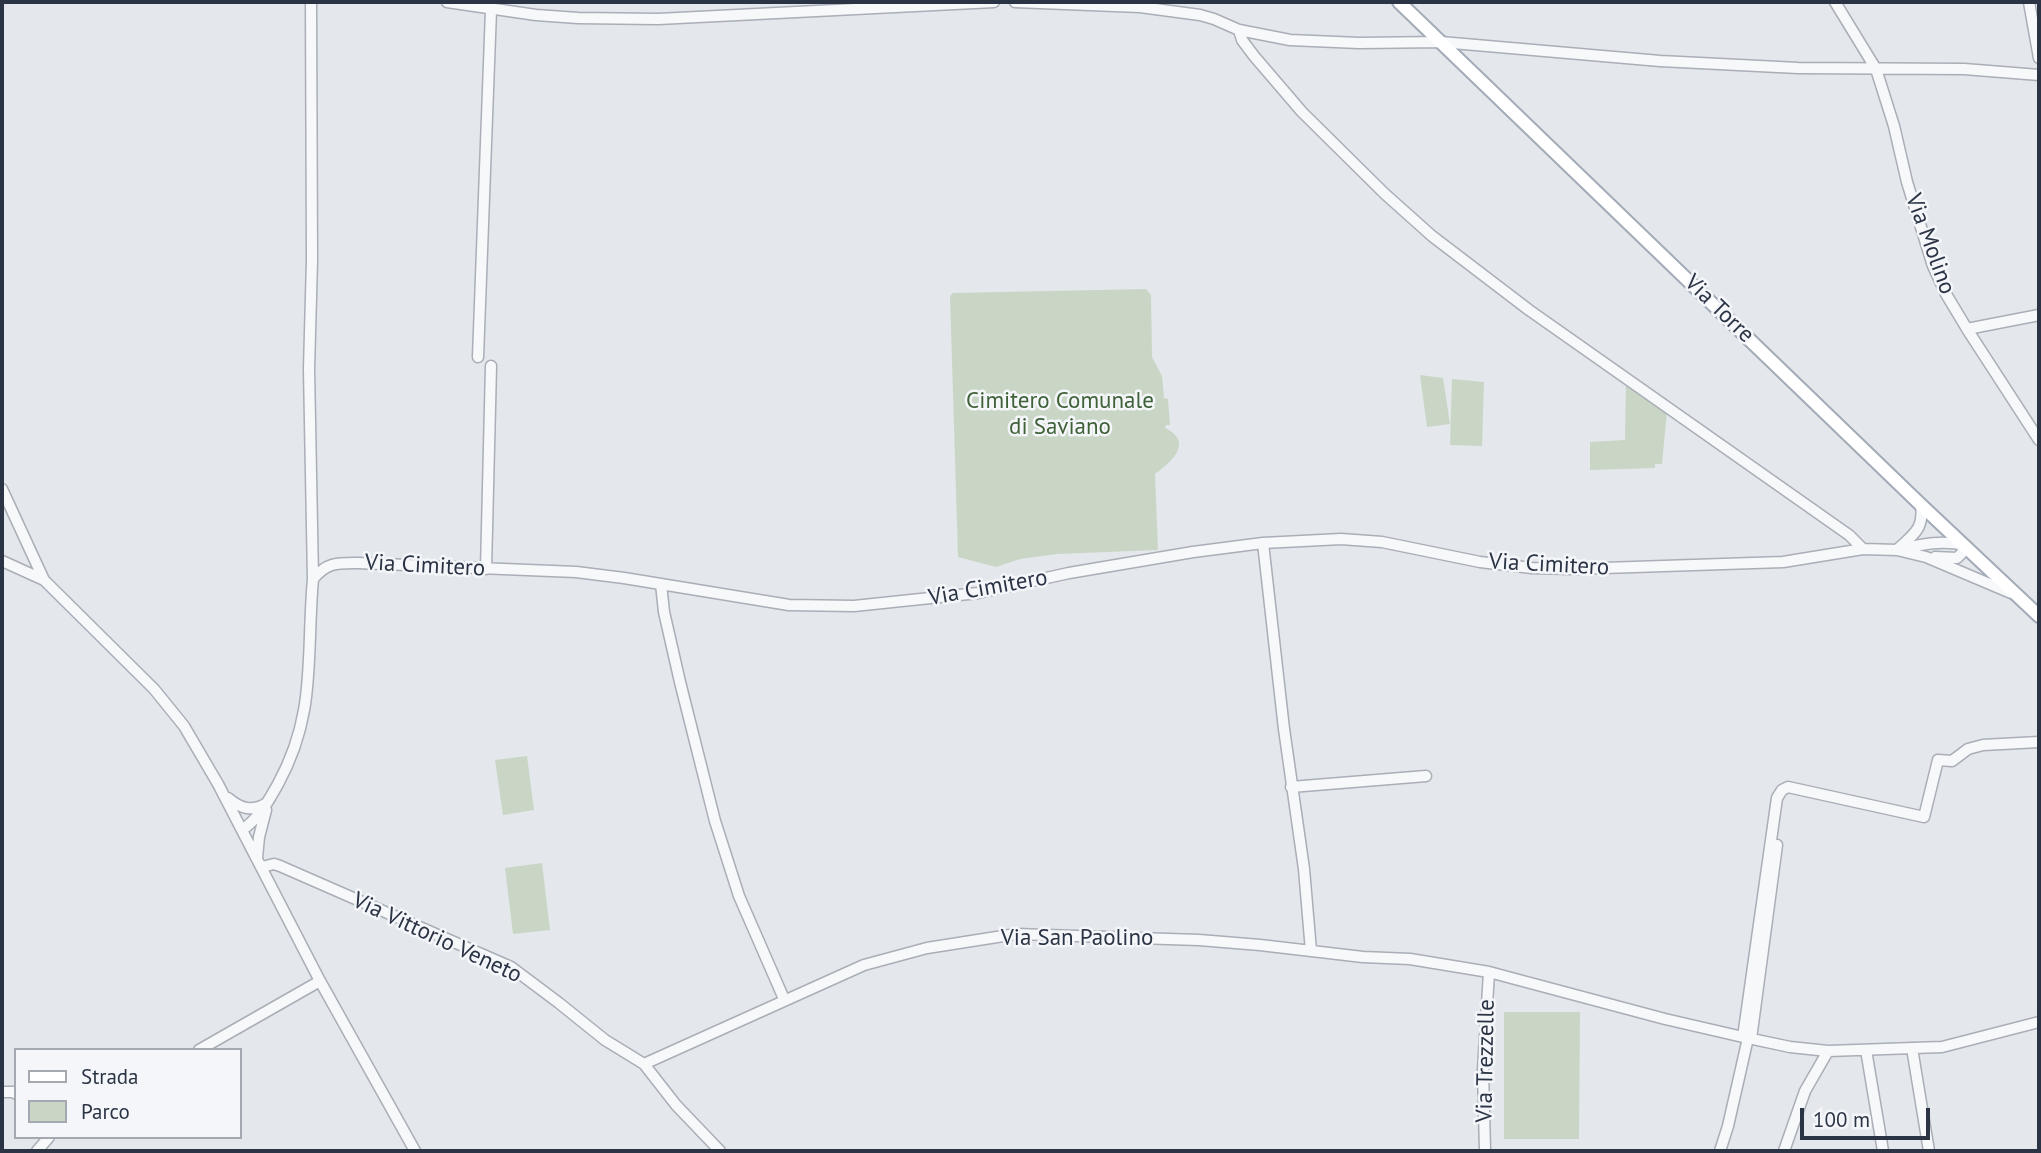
<!DOCTYPE html>
<style>
body{margin:0}
#map{position:relative;width:2041px;height:1153px;overflow:hidden;background:#e4e7ec;font-family:"PT Sans",sans-serif}
canvas{display:block}
.frame{position:absolute;inset:0;border:4px solid #2b3445;pointer-events:none}
.legend{position:absolute;left:14px;top:1048px;width:228px;height:91px;box-sizing:border-box;background:#f4f6f9;border:2px solid #a4a8b1;margin:0;padding:9px 12px;list-style:none;font-size:21px;color:#2b3445}
.legend li{display:flex;align-items:center;gap:14px;height:35px}
.legend b{width:35px;border:2px solid #a4a8b1}
.scale{position:absolute;left:1800px;top:1108px;width:130px;height:32px;box-sizing:border-box;border:4px solid #2b3445;border-top:0;padding-left:9px;font-size:21px;line-height:24px;white-space:nowrap;color:#2b3445;-webkit-text-stroke:5px #f4f6f9;paint-order:stroke}
</style>
<div id="map">
<canvas width="2041" height="1153"></canvas>
<div class="frame"></div>
<ul class="legend">
<li><b style="height:9px;background:#fff"></b>Strada</li>
<li><b style="height:19px;background:#c9d6c5"></b>Parco</li>
</ul>
<div class="scale">100 m</div>
</div>
<script>
const ctx = document.querySelector('canvas').getContext('2d');
ctx.lineJoin = 'round';
function fillPath(path, color) {
  ctx.fillStyle = color;
  ctx.fill(path, 'evenodd');
}
function trace(path, color, width, dash) {
  ctx.strokeStyle = color;
  ctx.lineWidth = width;
  ctx.lineCap = dash ? 'butt' : 'round';
  ctx.setLineDash(dash || []);
  ctx.stroke(path);
}
function drawText(font, color, halo, rows, align = 'center') {
  ctx.font = font + ' "PT Sans",sans-serif';
  ctx.lineWidth = 5;
  ctx.setLineDash([]);
  ctx.textBaseline = 'middle';
  ctx.strokeStyle = halo;
  ctx.fillStyle = color;
  for (const [text, x, y, turn = 0] of rows) {
    ctx.save();
    ctx.translate(x, y);
    ctx.rotate((+turn || 0) * Math.PI / 180);
    ctx.textAlign = isNaN(turn) ? turn : align;
    if (halo) ctx.strokeText(text, 0, 0);
    ctx.fillText(text, 0, 0);
    ctx.restore();
  }
}
const green = new Path2D(`
 M1146 289 1151 295 1152 357 1162 376 1164 398 1168 399 1170 425H1166L1165 428C1194 442 1172 462 1155 474L1158 550 1057 554 1020 559 996 567 958 557 950 296 953 293Z
 M1420 375 1443 378 1450 424 1427 427Z
 M1452 379 1484 382 1482 446 1450 445Z
 M1626 382 1667 411 1662 464H1655V468L1590 470V442L1625 440Z
 M527 756 534 810 503 815 495 760Z
 M542 863 550 930 513 934 505 868Z
 M1504 1012H1580L1579 1139H1504Z`);
const minor = new Path2D(`
 M311 2 312 260 309 369 313 579
 M447 2 536 15 578 18 658 19 994 2
 M1015 2 1140 7 1200 15 1214 19 1239 30 1290 40 1359 43 1441 42 1660 61 1798 68 1964 69 2039 75
 M1835 2 1876 69 1894 126 1907 182 1933 266 1946 294 1967 329 2039 440
 M2029 2 2039 58
 M1239 30 1242 40 1254 56 1302 112 1385 194 1432 236 1529 310 1849 535 1863 549
 M1967 329 2039 315
 M478 357 491 10
 M2 489 44 580 154 689 184 726 218 784 320 981 415 1151
 M1263 543 1284 729 1304 869 1311 951
 M1898 549C1914 534 1924 529 1921 505
 M1901 549C1923 544 1943 540 1964 545L1962 553 1957 558 1935 557
 M2 561 44 580
 M486 569 491 366
 M661 584 664 612 680 682 715 821 739 896 784 999
 M1291 787 1426 776
 M228 798C241 809 252 812 267 803
 M242 830C259 818 268 802 278 784 317 713 306 656 313 579 327 562 337 563 358 563L576 572 624 578 789 605 854 606 978 593 1069 573 1193 552 1263 543 1341 539 1382 542 1480 562 1532 568 1574 569 1783 562 1863 549 1897 550 1926 557 2011 593
 M257 858 259 837 266 810
 M262 867 274 864 280 866 511 967 559 1003 605 1040 644 1064 676 1105 720 1151
 M1743 1037 1777 798 1782 790 1788 787 1924 817 1938 760 1952 761 1968 749 1983 745 2039 742
 M1751 1039 1777 845
 M1912 1048 1929 1151
 M199 1050 320 981
 M1866 1050 1883 1151
 M644 1064 864 965 927 948 1016 934 1199 940 1260 945 1363 957 1410 959 1489 972 1665 1019 1743 1037 1790 1047 1828 1051 1942 1047 2039 1022
 M2 1092H14L16 1094
 M37 1151 49 1137
 M1485 1151 1483 1070 1489 972
 M1720 1151 1728 1126 1748 1038
 M1784 1151 1805 1091 1828 1051`);
const major = new Path2D(`
 M1399 2 1921 505 2039 616`);
const streetNames = [
 ["Via Molino",1930,244,70],
 ["Via Torre",1719,309,44],
 ["Via Cimitero",1549,565,3],
 ["Via Cimitero",425,566,3],
 ["Via Cimitero",988,588,-10],
 ["Via Vittorio Veneto",437,938,25],
 ["Via San Paolino",1077,938],
 ["Via Trezzelle",1486,1061,-89]
];
const parkNames = [
 ["Cimitero Comunale",1060,401],
 ["di Saviano",1060,427]
];
fillPath(green, '#c9d6c5');
trace(minor, '#a9aeb7', 13);
trace(major, '#a3abb8', 16);
trace(minor, '#f7f8fa', 10);
trace(major, '#fff', 12);
drawText('23px', '#2b3445', '#f4f6f9', streetNames);
drawText('23px', '#3f6138', '#f4f6f9', parkNames);
</script>
